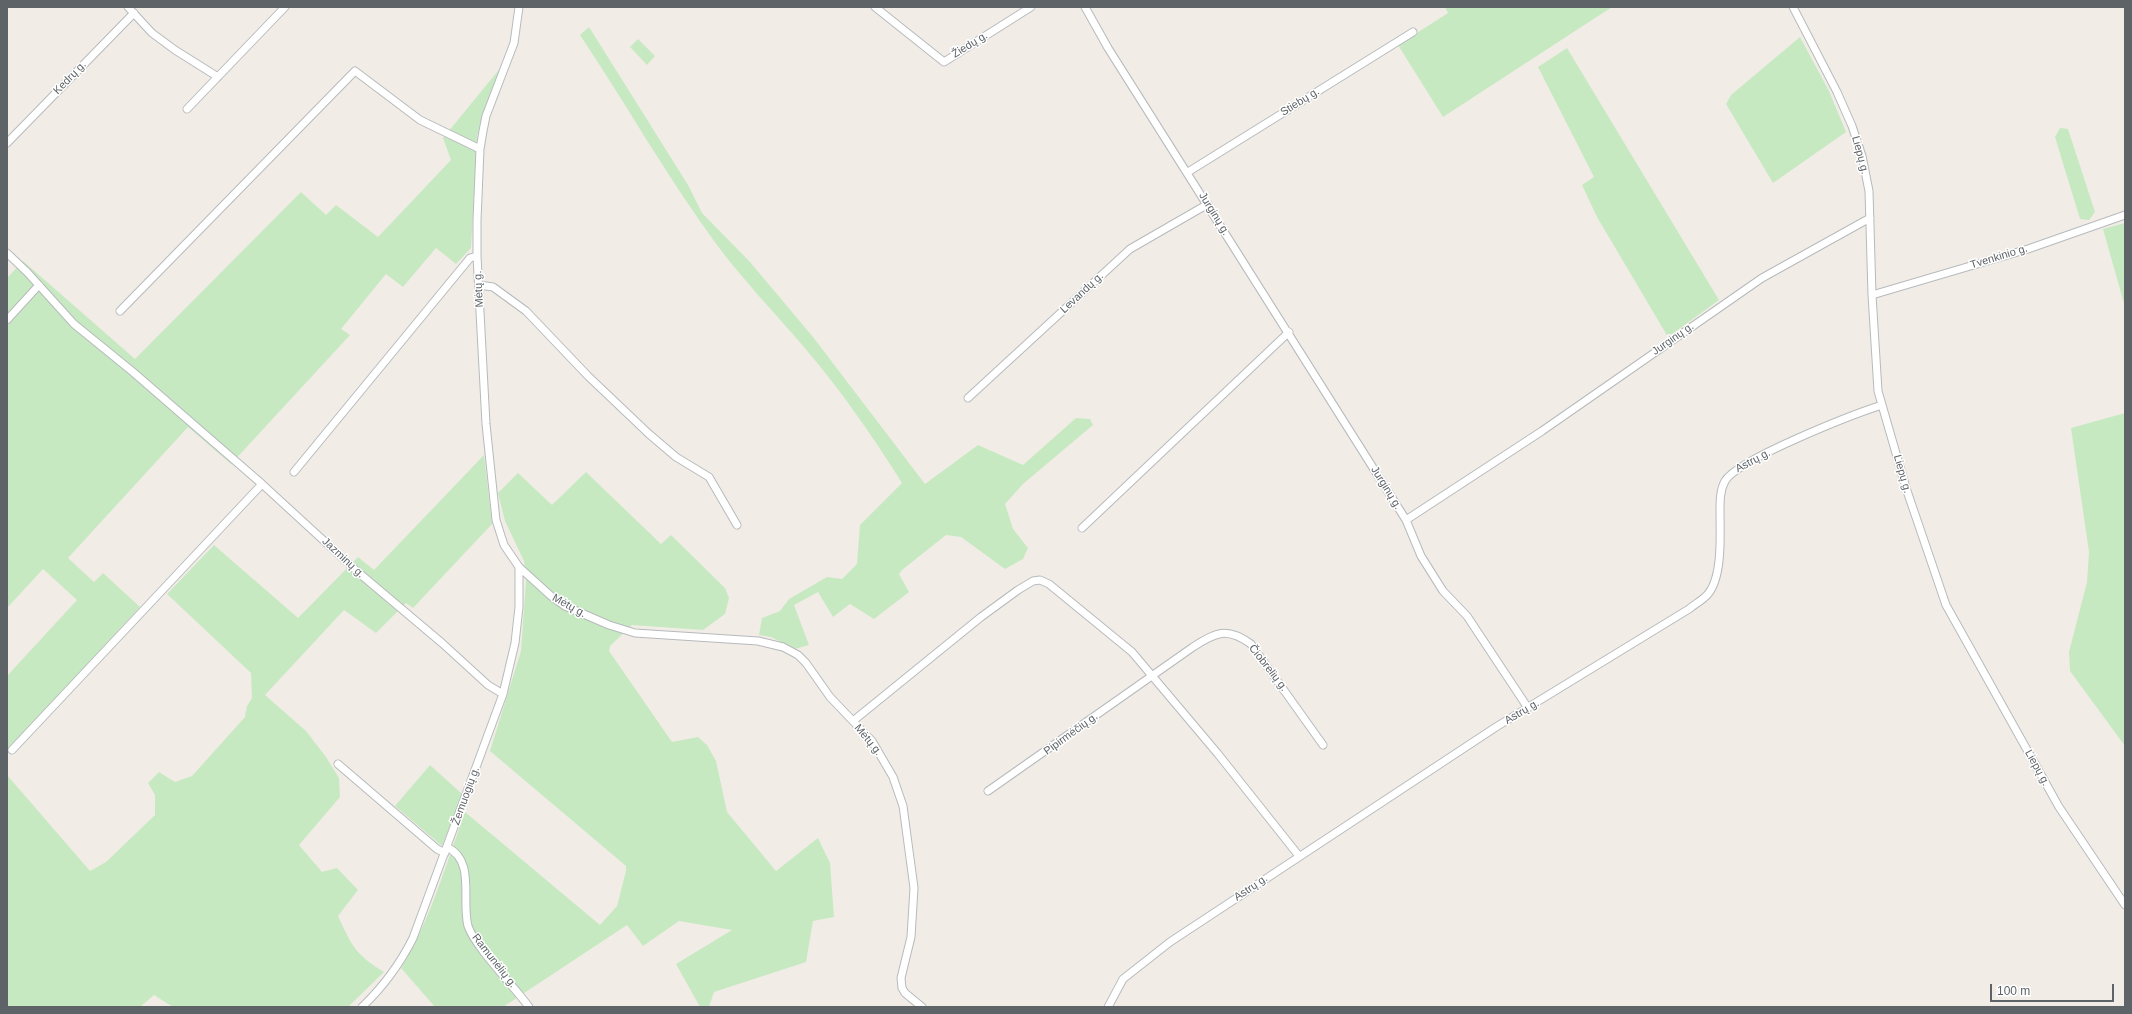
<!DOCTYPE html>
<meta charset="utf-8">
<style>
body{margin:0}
#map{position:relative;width:2132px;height:1014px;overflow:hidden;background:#f1ede6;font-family:Arial,sans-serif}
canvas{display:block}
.frame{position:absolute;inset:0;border:8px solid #5e6367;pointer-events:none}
.scale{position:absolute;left:1990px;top:984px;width:124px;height:18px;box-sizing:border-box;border:2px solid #5e6367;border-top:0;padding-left:5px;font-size:12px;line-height:14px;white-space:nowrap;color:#5e6367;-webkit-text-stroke:3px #fff;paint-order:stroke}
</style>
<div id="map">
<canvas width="2132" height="1014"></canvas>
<div class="frame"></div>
<div class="scale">100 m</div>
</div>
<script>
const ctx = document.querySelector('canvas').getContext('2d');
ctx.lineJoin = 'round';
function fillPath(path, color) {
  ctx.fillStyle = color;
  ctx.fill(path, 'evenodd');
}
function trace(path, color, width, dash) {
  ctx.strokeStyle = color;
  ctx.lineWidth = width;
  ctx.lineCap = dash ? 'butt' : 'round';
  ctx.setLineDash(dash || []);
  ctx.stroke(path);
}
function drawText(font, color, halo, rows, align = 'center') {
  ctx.font = font + ' Arial,sans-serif';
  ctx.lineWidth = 3;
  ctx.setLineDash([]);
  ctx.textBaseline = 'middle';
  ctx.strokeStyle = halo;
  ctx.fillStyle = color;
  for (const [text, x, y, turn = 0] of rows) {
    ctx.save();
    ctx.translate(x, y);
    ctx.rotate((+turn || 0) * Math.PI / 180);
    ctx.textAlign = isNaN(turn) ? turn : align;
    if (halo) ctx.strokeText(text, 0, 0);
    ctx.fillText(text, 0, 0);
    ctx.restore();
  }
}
const green = new Path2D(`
 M1445 7H1612L1443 117 1398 45 1448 13Z
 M589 27 688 185 702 213 750 262 813 337 925 484 978 445 1023 465 1076 418 1090 419 1093 425 1023 484 1005 504 1013 529 1028 548 1023 559 1005 569 961 537 946 535 902 570 899 574 909 592 874 619 850 604 833 617 818 592 794 605 809 645 795 649 771 637 759 635 762 618 780 611 789 599 827 577 842 579 857 564 860 525 902 483C872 435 840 389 803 346 774 312 743 280 717 245 667 177 626 104 580 35Z
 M1800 37 1829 91 1846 132 1773 183 1726 104 1731 95Z
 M638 39 655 56 647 65 630 47Z
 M1567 48 1719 300 1668 337 1597 217 1582 185 1594 177 1538 67Z
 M502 66 483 112 477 136 471 248 456 264 436 248 403 287 386 274 341 329 350 335 231 464 188 427 68 558 94 582 103 573 140 607 7 751V676L77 600 43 569 7 608V278L23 261 135 359 301 192 326 215 336 205 378 237 451 160 443 138Z
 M2060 128 2068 129 2095 212 2089 220 2080 219 2055 137Z
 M2125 223V307L2103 229Z
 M2125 413V746L2070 671 2069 652 2087 582 2089 552 2071 428Z
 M484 455 492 524 413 608 406 603 376 633 344 610 265 695 306 731 326 757 339 778 340 797 299 845 322 872 337 868 358 890 338 916C352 946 355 954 384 972L348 1007H173L154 995 140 1007H7V775L90 871 106 862 155 815V795L148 783 159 772 175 782 192 776 245 717 247 706 252 698 251 673 167 594 214 545 298 618 358 557 374 570Z
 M586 472 661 544 671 535 725 588 729 598 725 614 703 630 632 625 610 646 609 651 672 742 698 737 707 745 716 761 727 812 776 871 818 838 830 863 834 917 813 921 806 962 714 992 709 1007H700L676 964 732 930 679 921 643 946 627 925 503 1007H435L401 968C430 921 446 864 465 812L600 925 617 906 626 871V866L490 751 521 651 526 581 524 561 505 521 498 493 518 473 552 505Z
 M430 765 462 794 442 846 395 806Z`);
const minor = new Path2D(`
 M128 7 152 33 175 50 218 77
 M519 7 514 43 486 116 483 131 480 149 477 220V256L486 424 496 520 504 545 519 567 551 596 565 606 609 625 635 633 758 641 783 647 798 655 806 663 830 697 872 741 893 777 903 806 914 888 911 937 901 978 902 988 905 993 922 1007
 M875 7 944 62 1031 7
 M1085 7 1108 48 1406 520 1542 431 1762 278 1870 218
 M1793 7 1837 92 1852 126 1862 156 1869 191 1872 295 1878 391 1906 488 1946 605 2059 807 2125 905
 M187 109 285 7
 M7 143 134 13
 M1188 172 1413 32
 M7 253 27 272 74 324 133 372 262 484 359 573 442 643 488 685 503 694
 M479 285 493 287 526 311 588 376 649 434 676 457 709 477 737 525
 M1872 295 2028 249 2125 215
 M120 311 355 71 420 120 480 149
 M7 320 39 285
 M968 398 1130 249 1208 204
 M294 472 470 258 477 256
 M1406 520 1421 556 1443 591 1467 616 1528 708
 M1082 528 1289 332
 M853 721 981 617 1018 590 1033 581 1040 580 1049 584 1132 652 1218 754 1299 856
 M12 750 262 484
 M338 764 437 849 445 853
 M988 791 1193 647C1216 632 1227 627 1251 644L1323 745
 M447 847C476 861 461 900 468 926 475 947 514 986 529 1007
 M362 1007C383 987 400 964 413 938L503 694 515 643 519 607V567
 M1108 1007 1123 979 1170 942 1496 727 1689 609C1695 604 1703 600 1708 594 1723 576 1720 533 1720 511 1720 501 1720 490 1725 481 1738 459 1854 414 1882 405`);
const streetNames = [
 ["Žiedų g.",970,45,-32],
 ["Kedrų g.",70,78,-46],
 ["Stiebų g.",1300,102,-32],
 ["Liepų g.",1860,155,75],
 ["Jurginų g.",1214,214,58],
 ["Tvenkinio g.",1999,257,-17],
 ["Mėtų g.",479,289,-93],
 ["Levandų g.",1082,293,-43],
 ["Jurginų g.",1673,339,-35],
 ["Astrų g.",1753,461,-28],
 ["Liepų g.",1902,474,74],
 ["Jurginų g.",1386,488,58],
 ["Jazminų g.",343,558,43],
 ["Mėtų g.",569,606,29],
 ["Čiobrelių g.",1268,668,52],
 ["Astrų g.",1522,712,-31],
 ["Pipirmėčių g.",1071,734,-36],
 ["Mėtų g.",868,740,51],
 ["Liepų g.",2037,768,61],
 ["Žemuogių g.",466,796,-70],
 ["Astrų g.",1251,888,-34],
 ["Ramunėlių g.",494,961,52]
];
fillPath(green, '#c7e9c1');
trace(minor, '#b7babd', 9);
trace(minor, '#fff', 7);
drawText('11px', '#5e6367', '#fff', streetNames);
</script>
